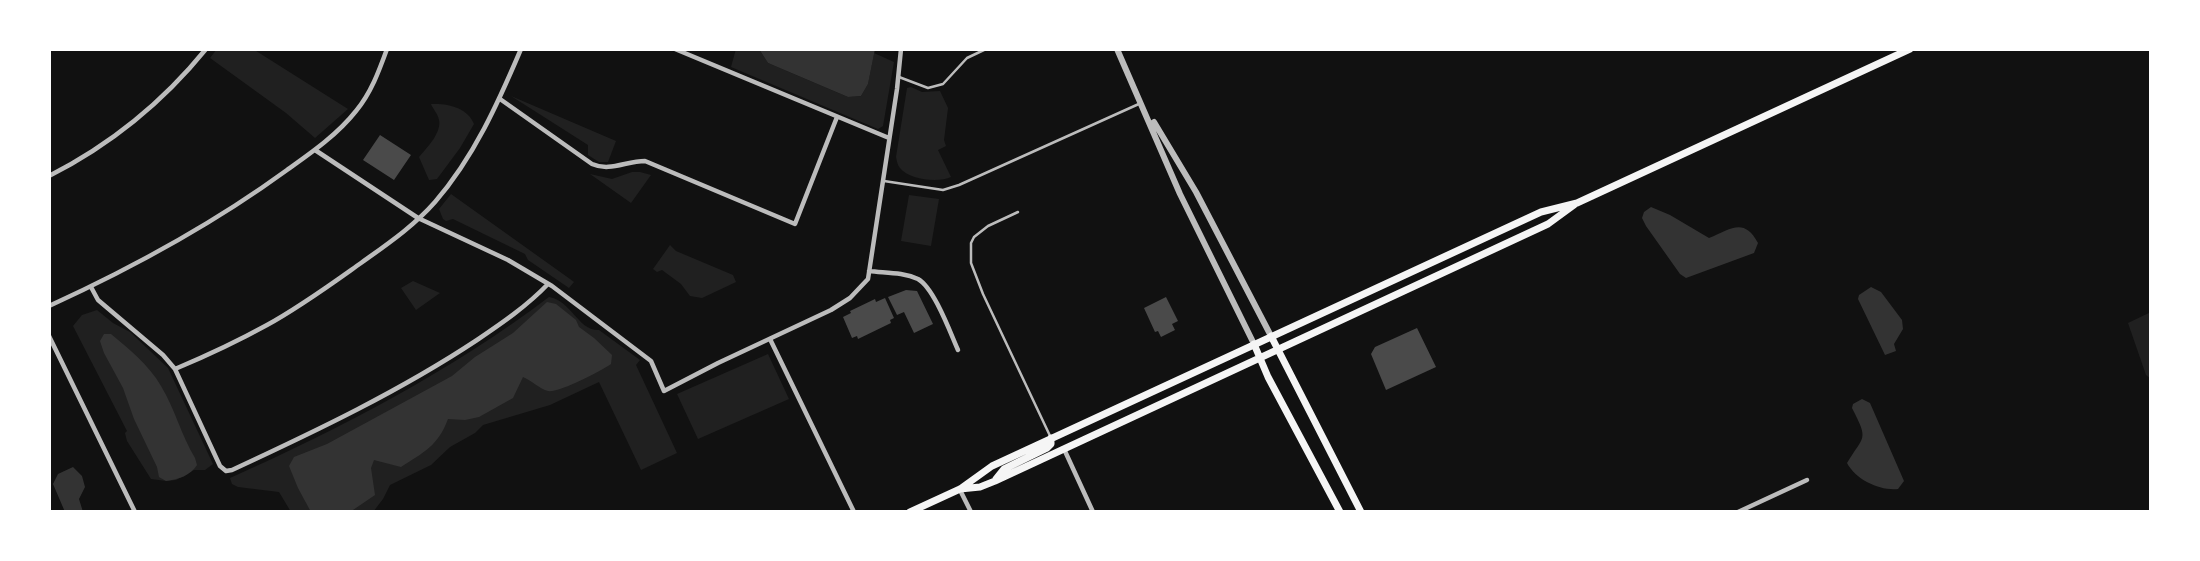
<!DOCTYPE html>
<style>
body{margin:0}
#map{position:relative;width:2200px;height:561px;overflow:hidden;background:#111;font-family:Overpass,sans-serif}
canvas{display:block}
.frame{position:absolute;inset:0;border:51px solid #fff;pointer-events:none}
</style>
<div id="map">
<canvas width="2200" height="561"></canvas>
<div class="frame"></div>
</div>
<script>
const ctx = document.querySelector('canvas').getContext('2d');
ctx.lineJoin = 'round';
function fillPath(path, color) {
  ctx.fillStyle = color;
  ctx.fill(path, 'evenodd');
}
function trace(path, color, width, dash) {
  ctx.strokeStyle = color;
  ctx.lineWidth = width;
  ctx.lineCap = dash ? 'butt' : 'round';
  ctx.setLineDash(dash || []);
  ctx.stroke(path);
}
const green = new Path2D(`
 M217 49H253L348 109 315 138 286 113 210 58Z
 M736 49H759L768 63 848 97 861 96 868 84 874 53 894 62 883 126 878 129 731 67Z
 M911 87 922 92 940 91 948 108 944 140 946 146 938 150 951 177C939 183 909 180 900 168 897 164 897 161 896 157L907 88Z
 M511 96 616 141 608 162H599L588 155V145Z
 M431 104C448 103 468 108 474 124L460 148 437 179 429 180 419 157C427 148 442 132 439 120 438 114 433 109 431 104Z
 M632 172H640L651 175 631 203 590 174 612 179Z
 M451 194 570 279 574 282 569 288 528 260 525 254 453 219 446 221 443 219 439 209Z
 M909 195 939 199 931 246 901 241Z
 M670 245 676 251 733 275 736 282 702 298 690 296 681 284 662 270 657 272 653 269Z
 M413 281 440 293 416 310 401 288Z
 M549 297C572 301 578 331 599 330L640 360 636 365 677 453 641 470 599 382 550 405 483 425 475 433 450 447 431 465 390 485 383 499 373 512H291L279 492 238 487 232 484 230 478C342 428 451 371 549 297Z
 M97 310 113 323 130 332 168 368 213 464 205 470H194L176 480 166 481 151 479 127 441 125 433 127 431 73 326 82 315Z
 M2151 312V379L2146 375 2128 323Z
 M768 354 789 399 698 439 677 394Z`);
const water = new Path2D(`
 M759 49H875L868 84 861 96 848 97 768 63Z
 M1651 207 1670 215 1709 238C1731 229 1744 217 1758 243L1754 253 1686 278 1680 274 1646 226 1642 218 1644 212Z
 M1871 287 1881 292 1902 320 1903 329 1894 344 1896 351 1885 355 1858 299 1859 295Z
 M547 302 556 304 576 320 579 327 594 338 612 355 611 364C601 371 559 393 548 391 540 389 531 380 523 377L513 398 479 417 465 420 448 419C438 446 424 452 401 467L374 460 371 468 375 495 350 512H311L298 488 289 466 294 457 327 444 452 376 475 357 513 333Z
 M104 334H111C129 349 149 365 161 386 175 409 181 435 195 458L197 465C190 476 179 479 166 481L159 477 157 467 134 419 123 388 104 353 100 341Z
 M1862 399 1870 403 1904 481 1898 489C1880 491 1856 480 1847 463 1864 435 1869 441 1852 408L1853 404Z
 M73 467 82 476 85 487 79 499 83 512H65L53 484 58 474Z`);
const building = new Path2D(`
 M380 135 411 155 394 180 363 160Z
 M906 290 917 291 933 324 914 333 904 312 897 315 888 297Z
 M1166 297 1178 321 1172 324 1175 330 1161 337 1158 331 1155 332 1144 308Z
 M885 298 894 318 890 320 891 323 858 339 857 336 852 338 843 317 851 313 850 311 875 299 876 302Z
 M1417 328 1436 367 1386 390 1371 354 1375 347Z`);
const service = new Path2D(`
 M899 77 928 88 943 84 967 58 986 49
 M884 181 943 190 959 185 1141 103
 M1018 212 988 226 974 237 971 243V263L983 294 1051 438`);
const minor = new Path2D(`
 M675 49 889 138
 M500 99 592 164C610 172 626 161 645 161L795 224 837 117
 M315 150 418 218 508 260 552 286 651 361 664 391 718 363 831 310 850 298 868 279 897 89 901 49
 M49 176C110 145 163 102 206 49
 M869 271C885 273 903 272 918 279 934 288 950 332 958 350
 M91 287 98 300 163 355 175 369 220 466 226 471 232 470C316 431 400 391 477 340 502 323 527 306 548 284
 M49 306C132 268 213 224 287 170 311 153 337 135 356 111 371 93 379 71 387 49
 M49 336 135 512
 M770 339 854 512
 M175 369C206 356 238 341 267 325 300 307 330 285 361 263 386 245 414 226 435 202 474 157 498 103 521 49
 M1064 449 1093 512
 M960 490 971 512
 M1738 512 1807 480`);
const tertiary = new Path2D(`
 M1117 49 1180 194 1254 344
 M1154 122 1196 192 1271 336`);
const secondary = new Path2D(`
 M1271 336 1361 512
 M1254 344 1268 377 1340 512
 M996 479 1004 469 1047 448 1051 444V438
 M960 489 980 487 995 481 1548 224 1574 205
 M910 512 960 489 992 466 1541 212 1577 203 1910 49`);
fillPath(green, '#202020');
fillPath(water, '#333');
fillPath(building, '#4a4a4a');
trace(service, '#bcbcbc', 2.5);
trace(minor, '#bcbcbc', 4.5);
trace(tertiary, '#bcbcbc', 6);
trace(secondary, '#f5f5f5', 7);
</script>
